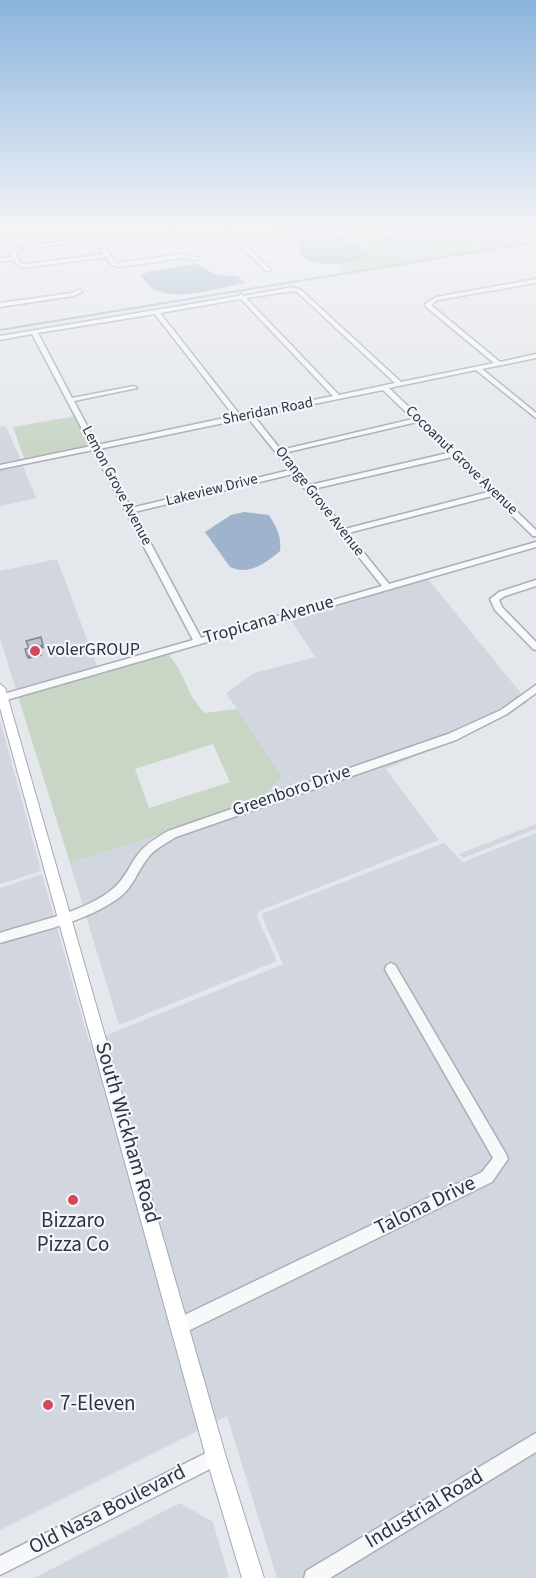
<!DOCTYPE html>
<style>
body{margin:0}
canvas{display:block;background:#e4e7ec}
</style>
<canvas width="536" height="1578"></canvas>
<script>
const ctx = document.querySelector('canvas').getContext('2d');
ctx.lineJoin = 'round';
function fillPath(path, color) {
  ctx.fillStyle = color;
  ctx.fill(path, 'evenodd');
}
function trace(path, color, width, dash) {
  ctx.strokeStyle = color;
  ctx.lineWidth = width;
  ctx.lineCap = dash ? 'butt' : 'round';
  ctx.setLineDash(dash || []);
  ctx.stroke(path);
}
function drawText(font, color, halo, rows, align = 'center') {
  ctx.font = font + ' "Source Sans 3",sans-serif';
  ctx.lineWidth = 4.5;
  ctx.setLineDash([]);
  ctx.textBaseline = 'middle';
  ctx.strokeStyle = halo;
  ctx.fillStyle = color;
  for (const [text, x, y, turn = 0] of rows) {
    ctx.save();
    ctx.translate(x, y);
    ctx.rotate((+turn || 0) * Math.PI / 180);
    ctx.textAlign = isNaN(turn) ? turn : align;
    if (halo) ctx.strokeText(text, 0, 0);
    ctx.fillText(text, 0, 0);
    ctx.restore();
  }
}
const built = new Path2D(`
 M6 426 21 461 0 466V427Z
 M22 464 36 498 0 506V469Z
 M57 559 99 671 17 693 0 638V571Z
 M428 579 528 702 490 724 386 769 439 840 259 911 257 916 277 961 119 1025 70 863 189 825 282 777 226 693 255 673 315 657 289 617Z
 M0 720 41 871 0 884Z
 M536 824V829L463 858 459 854Z
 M536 833V1578H277L227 1416 0 1530V888L42 874 89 1042 283 964 261 914 444 843 463 862Z
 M180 1503 213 1522 229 1578H34Z`);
const green = new Path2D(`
 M329 227H387L396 234 386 236 412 249 451 246 475 239 492 243 526 235 514 227H536V243L349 274 336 263 364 258 367 253Z
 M76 416 91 444 90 446 25 460 13 427Z
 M167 652 179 669 192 697 204 713 237 709 282 777 259 799 189 825 70 863 17 693ZM213 744 230 782 149 808 135 769Z`);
const water = new Path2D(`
 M271 227H329L367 253 368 256C348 265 320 268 301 256L299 244Z
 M387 227H514L527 235 491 243 475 239 451 246 412 249H384L371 240 396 234Z
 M196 264 217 275 238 276 245 283C214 288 158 310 141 275L151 271Z
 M244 512 269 515C276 526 282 537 280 551 266 563 249 576 230 567L205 532 231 515Z`);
const canal = new Path2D(`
 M536 241V243L0 331V329Z`);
const minor = new Path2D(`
 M165 227H170L179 240H175Z
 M221 227H226L270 269V271H266Z
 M87 238 100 241 116 263H118L183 254 199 258 196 260 183 258 118 267 112 265 106 257 24 268 17 265 14 260 0 262V258L12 257 9 252 17 248ZM87 240 96 243 104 254 25 264 21 263 15 253 20 250Z
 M536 279V283L438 300 431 305 500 362 536 354V358L482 369 536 413V418L476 370 389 388 536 530V536H533L492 496 348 533 389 584 536 542V547L3 701H0V695L193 640 93 450 0 469V465L91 446 32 334 0 340V336L239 296 241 294 244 296 293 287 301 290 401 382 494 363 425 306V304L436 297ZM293 291 297 292 395 383 339 395 246 298ZM241 299 333 396 240 415 160 313ZM155 314 234 416 97 445 74 401 137 388 134 386 72 398 38 333ZM383 390 413 419 281 450 254 416ZM248 418 290 470 131 508 99 449ZM417 422 448 453 310 485 284 453ZM452 457 488 492 345 529 313 489ZM293 474 382 586 201 638 134 512Z
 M80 289 82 292 73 296 0 307V303L72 293Z
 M536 580V586L505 596 499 600 502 607 536 642V650L533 649 495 610 490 599 499 592Z
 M536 685V693L507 714 456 740 176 837C165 844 154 849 147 859 137 872 133 887 120 897 86 922 40 931 0 943V933C36 921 87 912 115 887 126 877 130 864 139 853 147 843 158 837 168 831L448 734 501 710Z
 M391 963 395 965 506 1154 508 1159 492 1182 186 1332 180 1334 174 1332 172 1326 174 1320 482 1172 493 1158 387 973 385 969 387 965Z
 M536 1433V1452L330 1578H304L306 1571Z
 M216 1448 222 1451 225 1457 222 1463 0 1575V1556Z`);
const major = new Path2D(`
 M0 684 5 688 226 1457 264 1578H242L206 1457 0 708Z`);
const shadedWall = new Path2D(`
 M43 645 44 648 40 649 39 646Z
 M41 652 42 656 28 659 27 656Z`);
const building = new Path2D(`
 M41 637 43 645 39 646 41 652 27 656 25 649 29 648 26 641Z`);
const markers = [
 [35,651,6,"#d1495b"],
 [73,1200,6,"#d1495b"],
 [48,1405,6,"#d1495b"]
];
const farStreetnames = [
 ["Sheridan Road",268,412,-11],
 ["Cocoanut Grove Avenue",461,461,44],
 ["Lemon Grove Avenue",116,486,62],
 ["Lakeview Drive",212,491,-14],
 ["Orange Grove Avenue",319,502,52]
];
const streetNames = [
 ["Tropicana Avenue",269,621,-16],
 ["Greenboro Drive",292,792,-19]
];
const poiNames = [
 ["volerGROUP",47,651]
];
const nearStreetnames = [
 ["South Wickham Road",126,1133,74],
 ["Talona Drive",426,1207,-26],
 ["Industrial Road",425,1510,-31],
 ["Old Nasa Boulevard",108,1511,-27]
];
const nearPoinames = [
 ["Bizzaro",73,1222],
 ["Pizza Co",73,1246],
 ["7-Eleven",60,1405,"left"]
];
fillPath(built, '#d2d6de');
fillPath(green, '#c9d6c5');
fillPath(water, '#9fb4cc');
fillPath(canal, '#9fb4cc');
trace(minor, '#a9aeb7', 3);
trace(major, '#a3abb8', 2);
fillPath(minor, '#f7f8fa');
fillPath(major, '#fff');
fillPath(shadedWall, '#83868d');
fillPath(building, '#bbc0ca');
trace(building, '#83868d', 1.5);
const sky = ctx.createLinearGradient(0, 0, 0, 448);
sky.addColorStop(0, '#8bb4dd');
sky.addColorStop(0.51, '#f3f4f6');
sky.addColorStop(1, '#f3f4f600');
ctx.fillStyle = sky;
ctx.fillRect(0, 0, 536, 448);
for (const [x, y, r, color] of markers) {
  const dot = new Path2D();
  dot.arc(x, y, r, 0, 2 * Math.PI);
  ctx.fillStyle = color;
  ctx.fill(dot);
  trace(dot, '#f4f6f9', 2);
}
drawText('15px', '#2b3445', '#f4f6f9', farStreetnames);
drawText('18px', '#2b3445', '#f4f6f9', streetNames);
drawText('18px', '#2b3445', '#f4f6f9', poiNames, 'left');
drawText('21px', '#2b3445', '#f4f6f9', nearStreetnames);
drawText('21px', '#2b3445', '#f4f6f9', nearPoinames);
</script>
